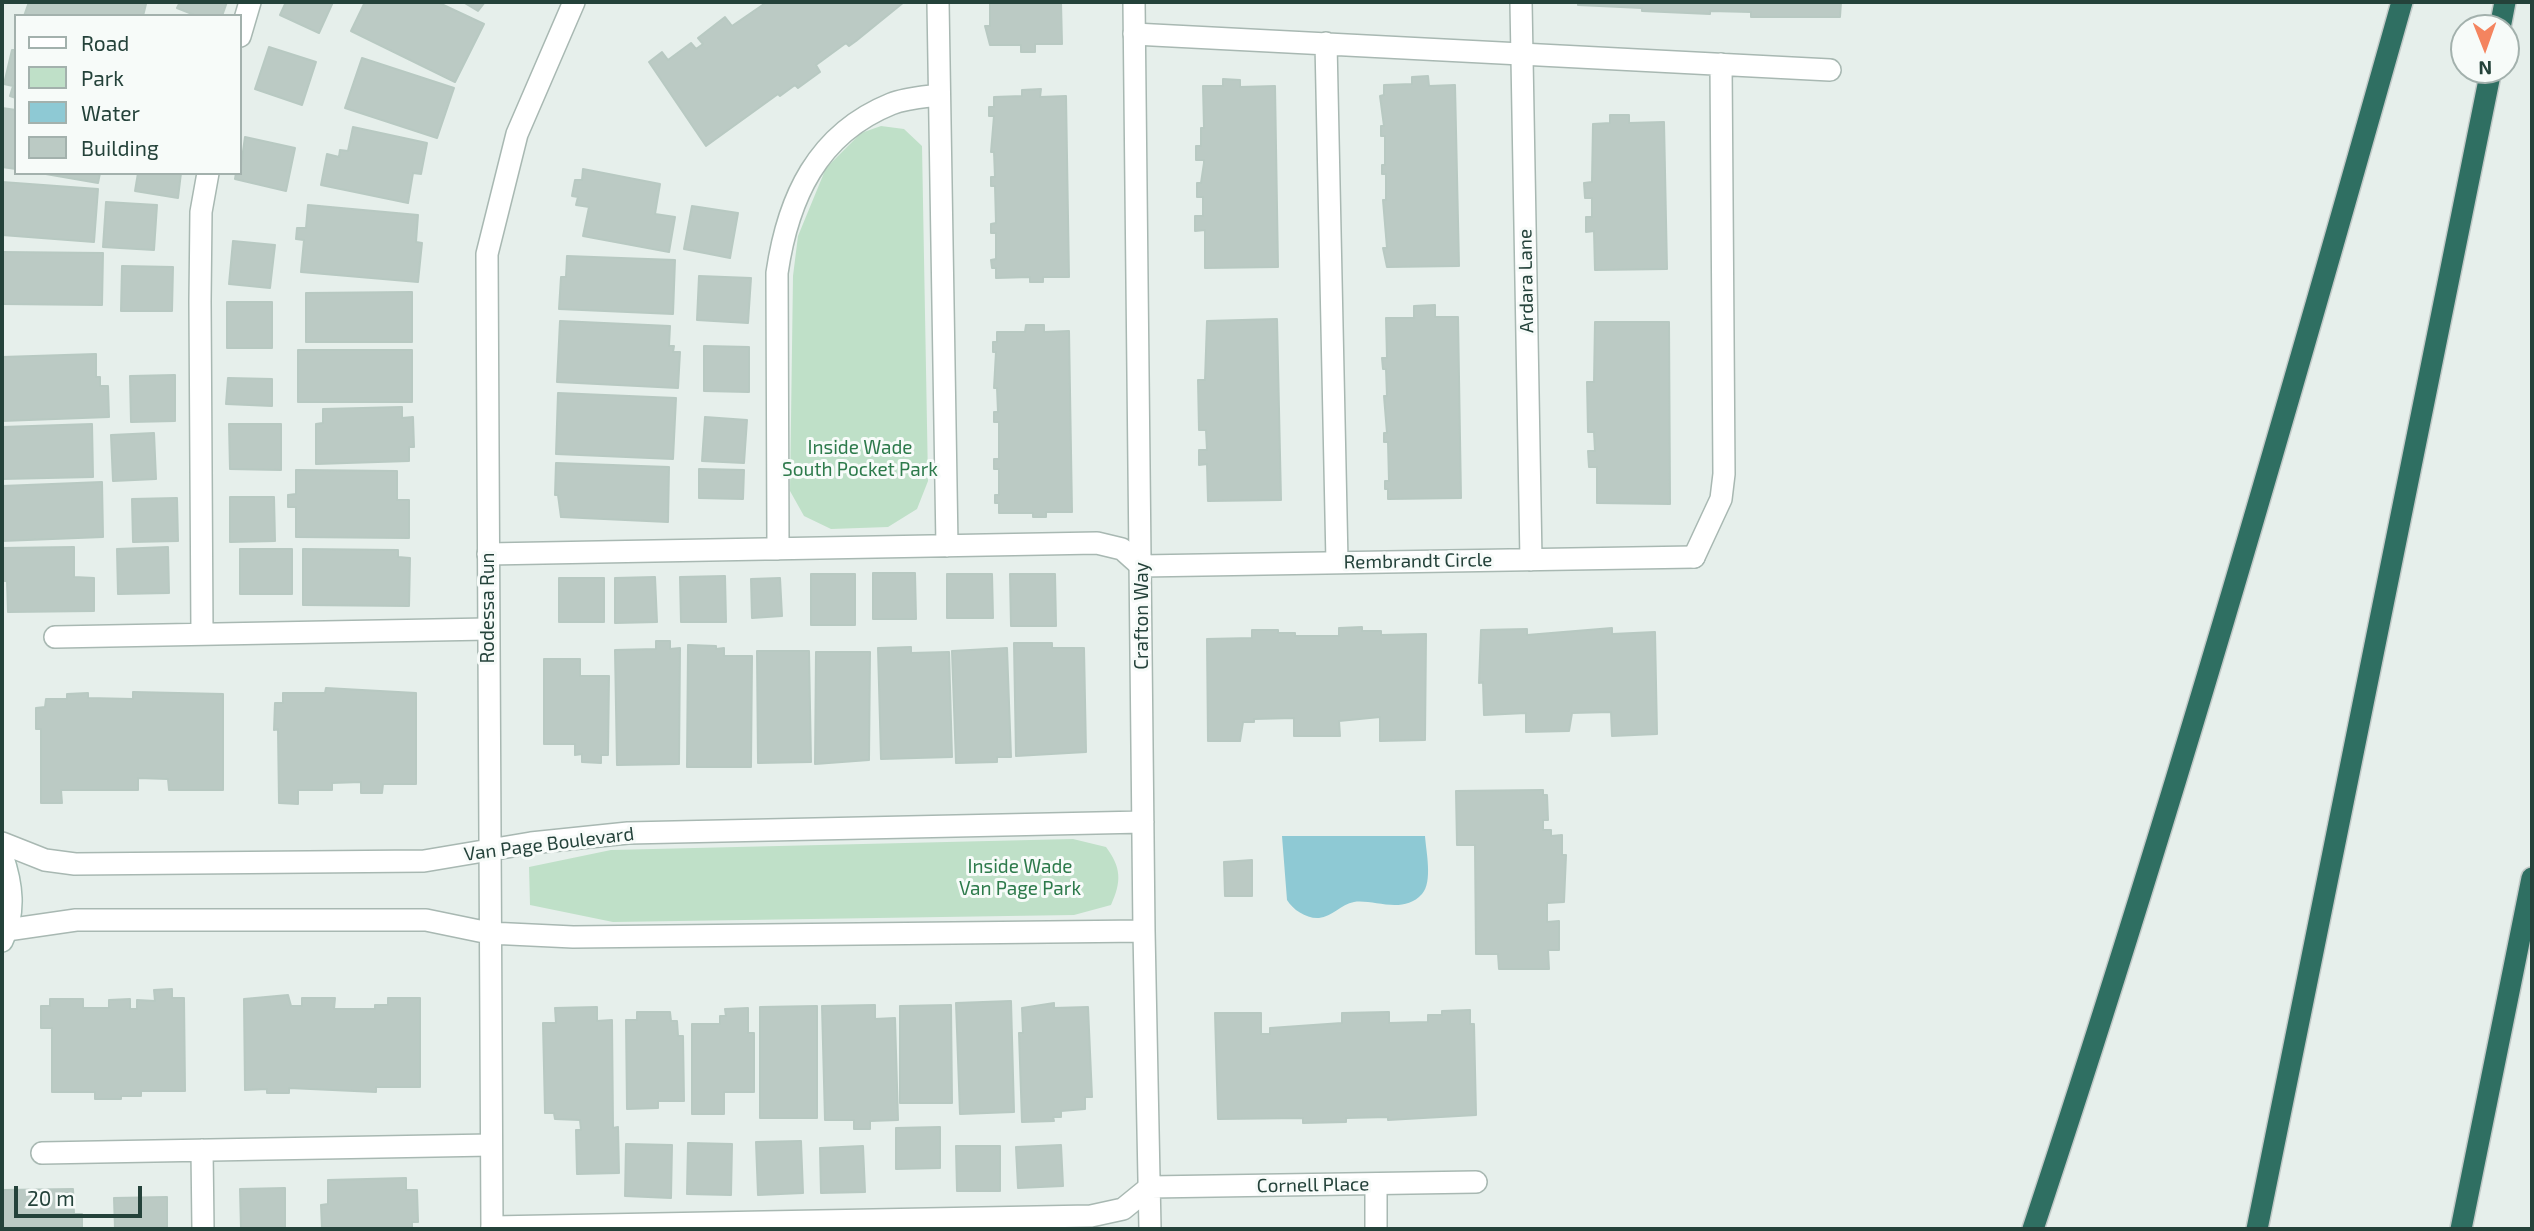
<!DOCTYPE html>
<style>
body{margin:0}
#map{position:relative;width:2534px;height:1231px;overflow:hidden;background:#e6efeb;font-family:"Exo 2",sans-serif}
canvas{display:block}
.frame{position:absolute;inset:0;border:4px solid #24423a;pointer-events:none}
.legend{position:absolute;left:14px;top:14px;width:228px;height:161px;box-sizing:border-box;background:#f7fbf9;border:2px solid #a3b1ad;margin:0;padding:9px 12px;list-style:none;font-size:21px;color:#24423a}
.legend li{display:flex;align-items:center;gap:14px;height:35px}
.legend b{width:35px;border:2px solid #a3b1ad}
.north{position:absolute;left:2450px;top:14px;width:70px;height:70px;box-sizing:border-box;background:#f7fbf9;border:2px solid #a3b1ad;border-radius:50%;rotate:179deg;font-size:19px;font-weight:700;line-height:28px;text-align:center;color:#24423a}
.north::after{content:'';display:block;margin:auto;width:24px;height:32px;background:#f4845f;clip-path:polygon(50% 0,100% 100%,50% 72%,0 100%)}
.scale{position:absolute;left:14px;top:1186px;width:128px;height:32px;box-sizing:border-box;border:4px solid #24423a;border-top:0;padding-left:9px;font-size:21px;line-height:24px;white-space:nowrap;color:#24423a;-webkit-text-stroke:5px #f7fbf9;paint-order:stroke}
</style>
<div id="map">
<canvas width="2534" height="1231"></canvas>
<div class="frame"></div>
<ul class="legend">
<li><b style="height:9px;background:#fff"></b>Road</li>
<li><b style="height:19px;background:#bfe0c8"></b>Park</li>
<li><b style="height:19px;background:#8ec9d4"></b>Water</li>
<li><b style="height:19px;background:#bbcac4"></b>Building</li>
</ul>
<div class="north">N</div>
<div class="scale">20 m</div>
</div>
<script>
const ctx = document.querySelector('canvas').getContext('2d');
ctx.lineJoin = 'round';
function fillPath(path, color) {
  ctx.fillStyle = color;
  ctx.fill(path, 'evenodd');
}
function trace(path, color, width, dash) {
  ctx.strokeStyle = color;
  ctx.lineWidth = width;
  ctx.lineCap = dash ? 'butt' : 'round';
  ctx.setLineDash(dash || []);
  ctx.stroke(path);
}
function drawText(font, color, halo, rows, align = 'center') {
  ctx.font = font + ' "Exo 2",sans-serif';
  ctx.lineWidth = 6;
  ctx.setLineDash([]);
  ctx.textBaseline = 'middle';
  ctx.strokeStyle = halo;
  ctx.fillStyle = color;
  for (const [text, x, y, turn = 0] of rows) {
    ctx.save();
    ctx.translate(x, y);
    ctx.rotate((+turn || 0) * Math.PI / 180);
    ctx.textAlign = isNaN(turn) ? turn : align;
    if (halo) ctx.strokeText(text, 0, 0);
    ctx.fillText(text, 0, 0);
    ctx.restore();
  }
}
const green = new Path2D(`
 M881 126 904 129 922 146 928 481 917 509 888 527 831 529 804 516 790 491 793 276 798 236 826 168 861 133Z
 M1073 839 1106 847C1121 867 1122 881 1111 905L1074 915 613 922 530 905 529 867 611 850Z`);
const water = new Path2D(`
 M1282 836H1425C1426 851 1433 882 1422 894 1403 915 1374 899 1354 902 1341 904 1332 917 1319 918 1307 919 1293 910 1287 900Z`);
const building = new Path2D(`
 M29 2H138L146 4 143 16H24Z
 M180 2H227L222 16H197L177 8Z
 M286 2H333L319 33 280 15Z
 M365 2H437L484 24 455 82 351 31Z
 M463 2H485L478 11Z
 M762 2H904L856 41 849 46 846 43 816 65 820 72 798 88 795 85 780 96 778 94 706 146 649 62 662 52 668 60 691 43 696 49 703 44 698 38 725 17 732 26 764 4Z
 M990 2H1061L1062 44H1035V52H1021V45H990L985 26H990Z
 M1578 2H1841L1840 17H1751V12L1710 11V14L1642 11V8L1578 5Z
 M269 47 316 62 302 105 255 89Z
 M12 50H16V98L10 96 13 86 4 84Z
 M362 58 454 88 437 138 345 108Z
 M1428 76 1429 86 1455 85 1459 266 1387 267 1383 248H1387L1383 200H1386V174H1382V165H1385V136H1381V126H1384L1380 96 1384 95V85L1412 84V77Z
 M1223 79 1240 80V87L1275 86 1278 267 1205 268V230L1195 231V216H1203V197H1197V183H1201L1204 163V160H1196V146H1201V128H1204L1203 86H1223Z
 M1041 89 1040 97 1066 96 1069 277H1043V282H1030V277L996 278V268H992L991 260 996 259V233H991V224L996 223 995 186H991V177H995L994 152H991L994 116H989V107H994V97L1022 96V90Z
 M2 108 16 110V169L2 167Z
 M1610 115H1629V123L1664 122 1667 269 1595 270 1594 231 1586 232V217H1592V198H1585L1584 183 1592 182 1593 124 1610 123Z
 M353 127 427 143 421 174 413 173 408 203 321 185 327 154 339 157 340 150 348 151Z
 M245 137 295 148 286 191 235 179 236 173H240Z
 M583 169 660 184 655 214 675 217 669 252 583 236 589 207 576 205 578 197 572 196 575 180H582Z
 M40 173H100L98 183Z
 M138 173H181L178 198 135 191Z
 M2 182 98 189 94 242 2 235Z
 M106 202 157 205 154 250 103 247Z
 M308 205 418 215 416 242 422 243 418 282 301 272 304 240 296 239 297 228H306Z
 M692 206 738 213 730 258 684 249Z
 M233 241 275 245 270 288 229 284Z
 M2 252 103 253 102 305 2 304Z
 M567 256 675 260 673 314 559 309 561 277H566Z
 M122 266 173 267 172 311H121Z
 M699 276 751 278 748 323 697 320Z
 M412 292V342H306V293Z
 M227 302H272V348H227Z
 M1435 305V317H1458L1461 498 1388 499V489H1385V481H1389L1388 442H1384V433H1387L1384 396H1387L1386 369H1383L1382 358H1387L1386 318H1414V306Z
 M1277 319 1281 500 1208 501 1207 464 1199 465V450H1207L1206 430H1199L1198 380H1205L1207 321Z
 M560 321 670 326 669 346H674L673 352H680L678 388 557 382Z
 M1595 322H1669L1670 504 1597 503V467H1589L1588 451H1595L1594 432H1588L1587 382H1594Z
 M1026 325H1044V332L1069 331 1072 512H1046V517H1033V513H999V503H995V495H999V469H994V459H999V422H994V412H998L997 388H994L996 352H993V342H997V332H1025Z
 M704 346 749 347V392L704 391Z
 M298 350H412V402H298Z
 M96 354V377H100V386H108L109 417 2 421V357Z
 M175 375V421L131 422 130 376Z
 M228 378 272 379V406L226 404Z
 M558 393 676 398 673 459 556 454Z
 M402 407V418L413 417 414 447H409V461L316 464V424L323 423V409Z
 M705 417 747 420 744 463 702 461Z
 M92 424 93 477 2 479V427Z
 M229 424H281V470L230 469Z
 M154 433 156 479 113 481 111 435Z
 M556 463 669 467 668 522 561 517 558 495H555Z
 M699 469 744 470 743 499 699 498Z
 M296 470 397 471V500H409V538L296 537V507H288V495L296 494Z
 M102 482 103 537 2 541V486Z
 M230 497H274L275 541 230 542Z
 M177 498 178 541 133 542 132 499Z
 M74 547V577L94 578V611L8 612 7 581H2V548Z
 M168 547 169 593 118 594 117 549Z
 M240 549H292V594H240Z
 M303 549 398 550V557L410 558 409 606 303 605Z
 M873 573H915L916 619H873Z
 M811 574H855V625H811Z
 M947 574H992L993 618H947Z
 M1010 574H1055L1056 626H1011Z
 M725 576 726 622H681L680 577Z
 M655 577 657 622 615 623V578Z
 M559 578H604V622H559Z
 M780 578 782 616 752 618 751 579Z
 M1362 627V631H1381V635L1426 634 1425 740 1380 741V717L1339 721 1340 736H1294V718L1254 719V722H1243L1240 741H1208L1207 639 1252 638V630H1278V633H1295V636H1339V628Z
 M1612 628V634L1655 632 1657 734 1612 736 1611 712 1572 713 1569 731 1526 732V713L1484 715 1483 682 1479 683 1481 630 1527 629V635Z
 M656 641H670V649L680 648 679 764 617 765 615 650 656 649Z
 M1014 643H1052V648H1084L1086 752 1016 756Z
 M688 645 716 646V649L724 648V656H752L751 767H687Z
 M911 647V653L949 652 952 757 881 759 878 648Z
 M1007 648 1011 757H997V762L956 763 952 651Z
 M757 651H809L811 762 758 763Z
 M816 652H870L869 760 815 764Z
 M544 659H580V676H609L608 755H601V763L582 762V754L575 755V744H544Z
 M326 688 416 693V784H383L382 793H361V782L332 783V790H298V804L279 803 278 729 274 730 275 703H283V693H325Z
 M133 692 223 694V790H169L168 779 138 778V790H61L62 803H41V729H36V708L45 707 46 699H67V694L88 693V698L133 699Z
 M1543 790V795H1547L1548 820H1543V830H1551V836L1562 835V855H1566L1564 902 1547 903V922L1559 921V950H1548L1549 969H1499L1498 954H1476L1475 845H1457L1456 791Z
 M1252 860V896H1225L1224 862Z
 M172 989V998H184L185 1091H141V1096H121V1099H95V1092H52V1028H41V1006H50V999H83V1008H109V1000L130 999V1009H137V1000L155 1001 154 990Z
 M288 995 291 1006H302V998H335L334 1009H375V1005H388V998H420V1087H376V1092L289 1088V1093H267V1089L245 1090 244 999Z
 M1011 1001 1014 1112 960 1114 956 1003Z
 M1054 1003V1008L1088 1007 1092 1097H1085V1109L1061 1111V1117H1053L1054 1121 1022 1122 1019 1033H1023L1022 1008Z
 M875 1005V1019L895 1018 898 1120 870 1121V1129H854V1120H825L822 1006Z
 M951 1005 952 1103H900V1006Z
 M817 1006V1118H760V1007Z
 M597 1007V1021L612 1020 613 1128 618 1127 619 1173 577 1174 576 1130H581L580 1120 555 1119 554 1113H545L543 1023H556L555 1008Z
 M748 1008V1033H754V1092H724V1114H692V1024H720V1016H726L725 1009Z
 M1470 1010V1024H1474L1476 1115 1388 1120V1117L1346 1118V1122L1303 1123V1118L1218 1119 1215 1013H1261V1034H1270V1028L1342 1023V1013L1389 1012V1023L1428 1022V1015H1442V1011Z
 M637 1012H670L671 1021H677L678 1036H683L684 1101H658V1108L627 1109 626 1020H637Z
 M940 1127V1168L896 1169V1128Z
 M801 1141 803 1193 758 1195 756 1142Z
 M688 1143 732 1144 731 1195 687 1194Z
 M626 1144 672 1145 671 1198 625 1196Z
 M1061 1145 1063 1186 1018 1188 1016 1147Z
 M863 1146 865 1192 821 1193 820 1148Z
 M956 1146H1000V1191H957Z
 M406 1178V1190H417L418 1222H412V1229H322L321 1205 328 1204V1180Z
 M285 1188V1229H241L240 1189Z
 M73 1189 74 1214H82V1229H2V1190Z
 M167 1197V1229H115L114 1198Z`);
const lane = new Path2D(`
 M938 2 947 546
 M1134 34 1830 70
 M240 36 250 2
 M1326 43 1337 562
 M778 549 777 273C788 198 817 134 891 104 906 98 924 97 939 95
 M488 554 1097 543 1122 549 1141 566
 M1694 557 1721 499 1724 474 1721 64
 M202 634 200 301 201 212 208 173
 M55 637 488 629
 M202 1150 203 1229
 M42 1153 491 1145
 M1376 1184V1229
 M492 1227 1091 1216 1123 1209 1150 1187`);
const street = new Path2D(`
 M1134 2 1144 931 1150 1229
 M1521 2 1531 560
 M1141 566 1694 557
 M2 843 45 860 75 864 424 861 531 843 628 833 1143 822
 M7 930 76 920H426L489 933 573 937 1144 931
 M1150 1187 1476 1182
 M492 1229 487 254 517 134 574 2`);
const secondary = new Path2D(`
 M2 855C12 884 16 912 2 941`);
const highway = new Path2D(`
 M2500 28 2505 2
 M2033 1229C2168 824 2286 413 2402 2
 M2257 1229 2491 70
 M2461 1229 2532 878`);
const streetNames = [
 ["Ardara Lane",1526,281,-91],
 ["Rembrandt Circle",1418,561,-1],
 ["Rodessa Run",488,608,-90],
 ["Crafton Way",1142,616,-90],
 ["Van Page Boulevard",549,844,-7],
 ["Cornell Place",1313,1185,-1]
];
const parkNames = [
 ["Inside Wade",860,448],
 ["South Pocket Park",860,470],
 ["Inside Wade",1020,867],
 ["Van Page Park",1020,889]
];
fillPath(green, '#bfe0c8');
fillPath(water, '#8ec9d4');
fillPath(building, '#bbcac4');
trace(building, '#b8c9c2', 2);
trace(lane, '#a8b8b2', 24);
trace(street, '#a8b8b2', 24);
trace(secondary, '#a4bbb3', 24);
trace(highway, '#c2cac8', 24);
trace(lane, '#fff', 21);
trace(street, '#fff', 21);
trace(secondary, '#fff', 21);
trace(highway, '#2f6f62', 21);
drawText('19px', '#24423a', '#f7fbf9', streetNames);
drawText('19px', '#2d7a4b', '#f7fbf9', parkNames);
</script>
